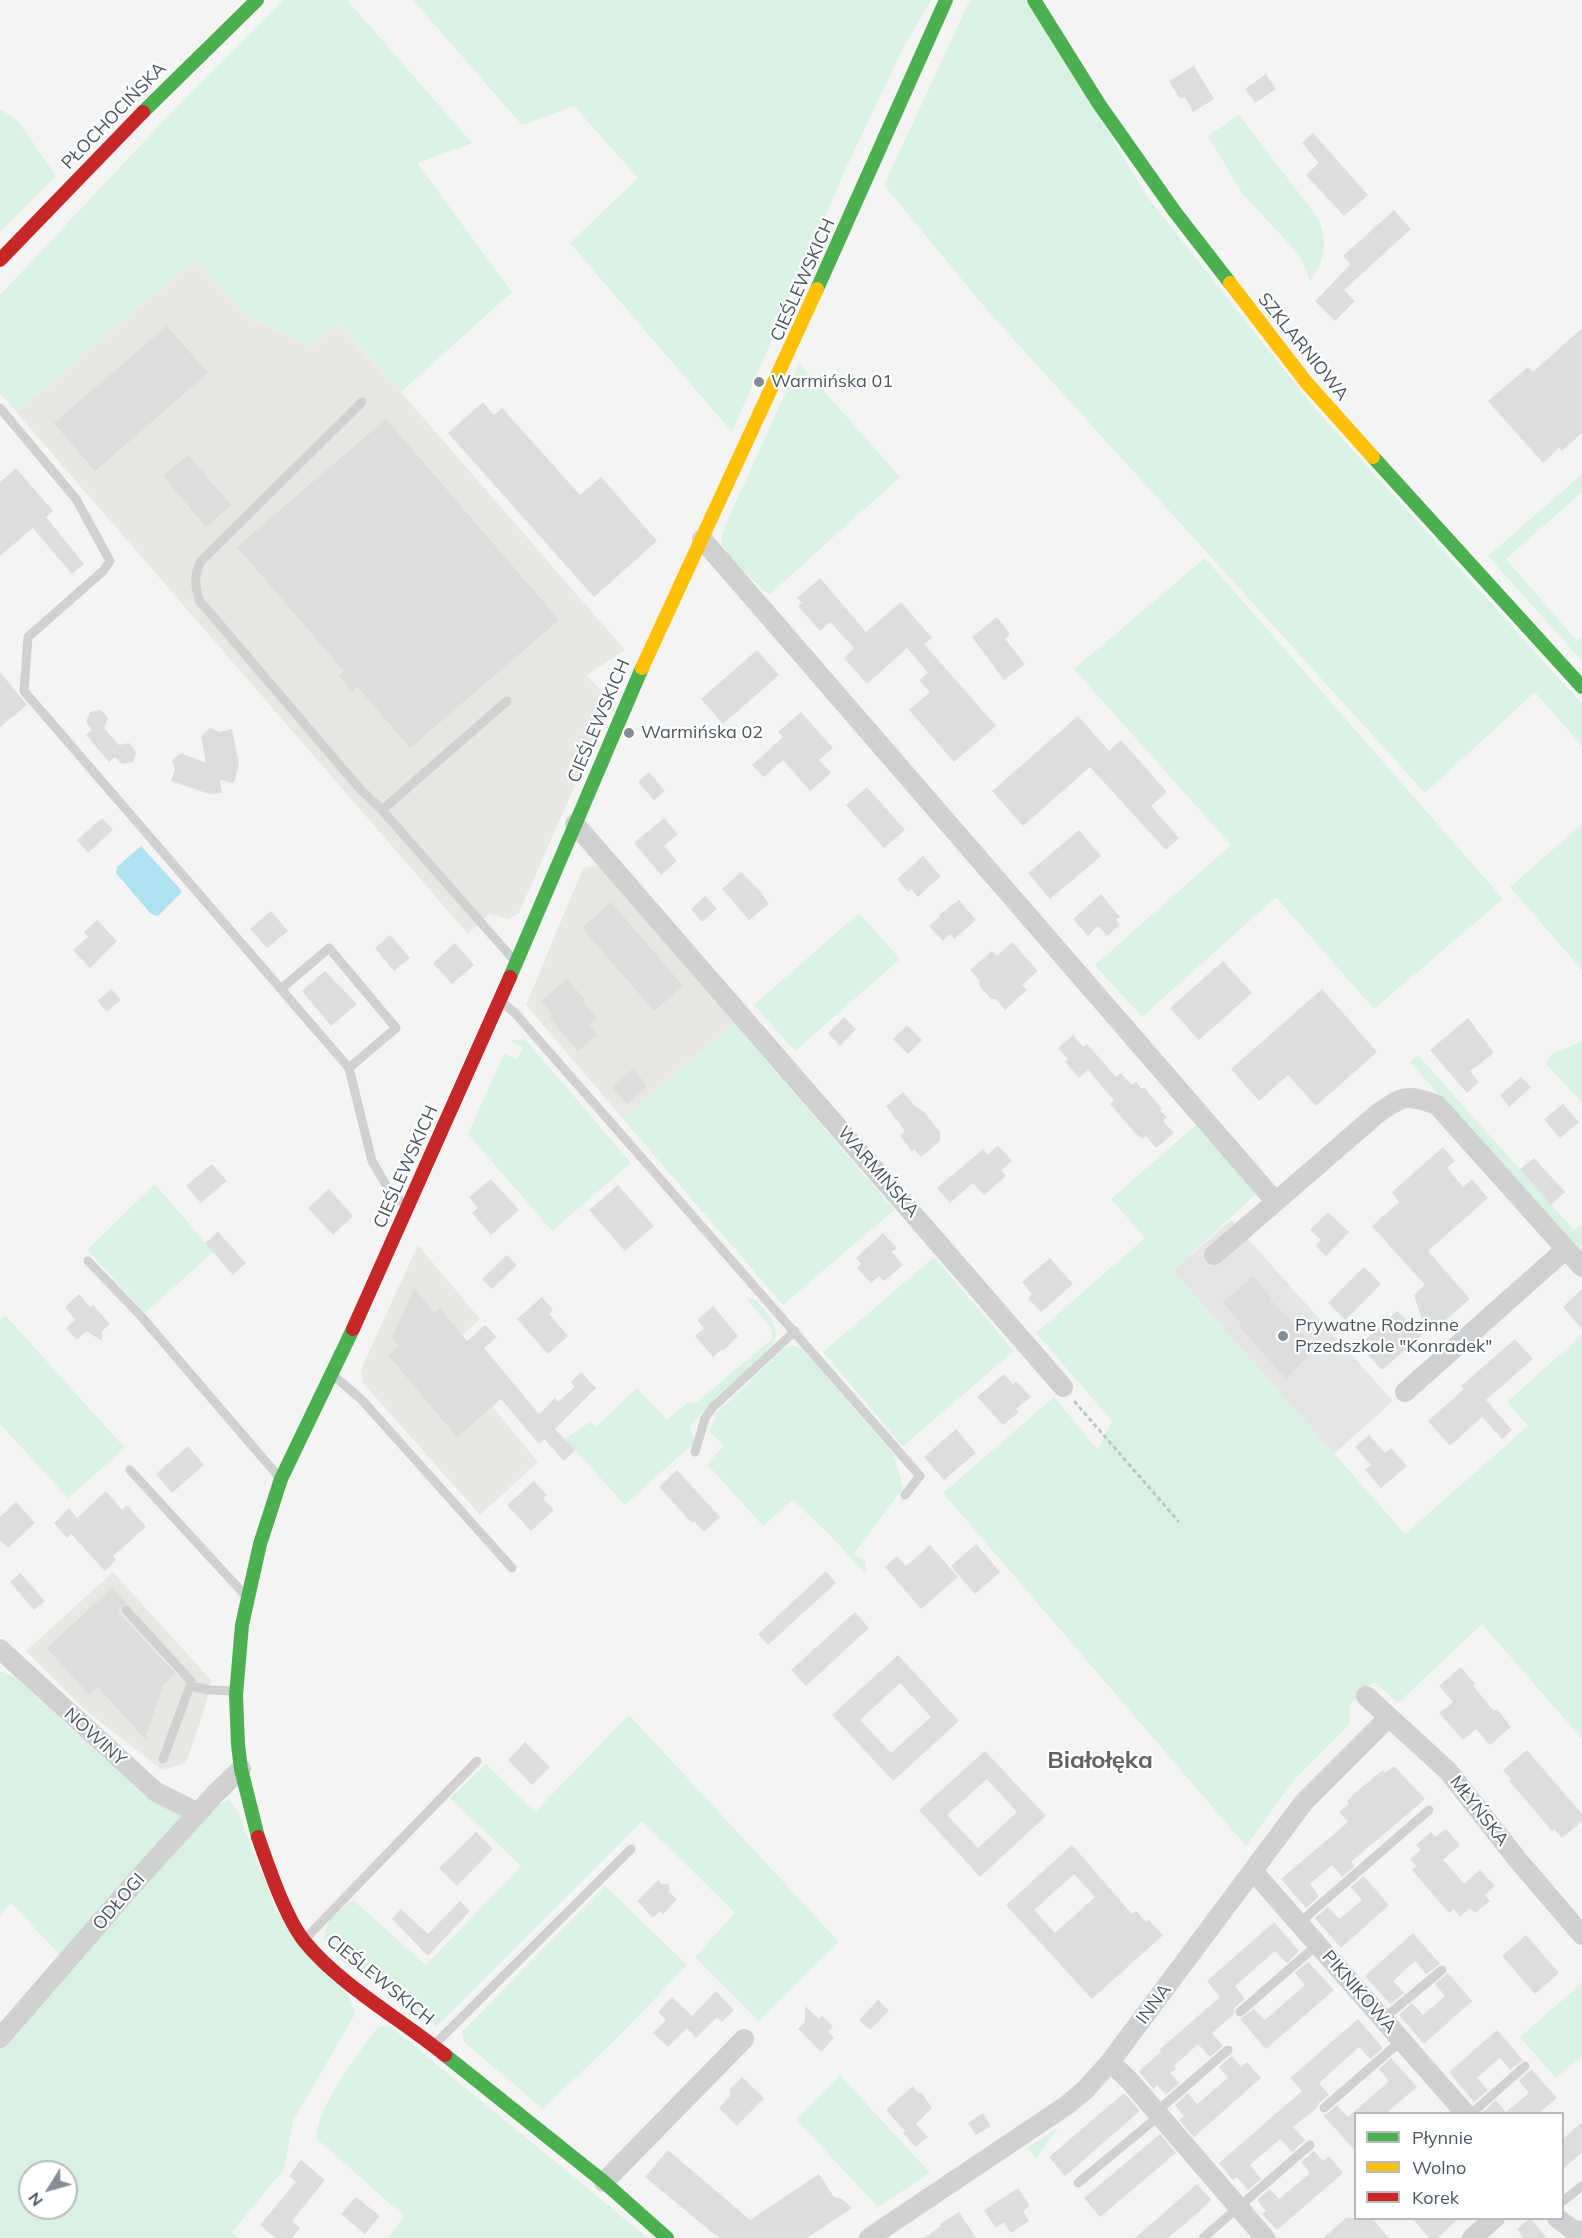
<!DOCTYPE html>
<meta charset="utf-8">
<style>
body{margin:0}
#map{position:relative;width:1582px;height:2238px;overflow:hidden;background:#f4f4f4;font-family:Mulish,sans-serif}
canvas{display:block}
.legend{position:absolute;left:1354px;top:2112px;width:210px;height:108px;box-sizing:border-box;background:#fff;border:2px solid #b7bbc0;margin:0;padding:8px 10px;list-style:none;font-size:18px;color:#4a5661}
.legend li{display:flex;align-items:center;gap:12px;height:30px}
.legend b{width:30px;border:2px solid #b7bbc0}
.north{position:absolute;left:18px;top:2160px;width:60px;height:60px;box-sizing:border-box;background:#fff;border:2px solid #b7bbc0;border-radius:50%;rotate:233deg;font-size:16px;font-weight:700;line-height:24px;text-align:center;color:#4a5661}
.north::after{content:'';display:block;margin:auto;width:21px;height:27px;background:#868d94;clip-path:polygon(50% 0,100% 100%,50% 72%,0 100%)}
</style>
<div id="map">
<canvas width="1582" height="2238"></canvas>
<ul class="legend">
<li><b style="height:8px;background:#4caf50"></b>Płynnie</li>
<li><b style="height:8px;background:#ffc107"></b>Wolno</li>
<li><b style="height:8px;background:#c62828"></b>Korek</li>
</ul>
<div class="north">N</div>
</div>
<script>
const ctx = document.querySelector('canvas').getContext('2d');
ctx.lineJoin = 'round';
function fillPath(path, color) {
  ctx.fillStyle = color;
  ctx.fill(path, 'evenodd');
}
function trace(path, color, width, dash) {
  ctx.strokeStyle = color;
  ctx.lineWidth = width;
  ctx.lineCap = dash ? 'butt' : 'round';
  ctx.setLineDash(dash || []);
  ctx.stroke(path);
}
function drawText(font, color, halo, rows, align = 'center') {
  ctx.font = font + ' Mulish,sans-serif';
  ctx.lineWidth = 4.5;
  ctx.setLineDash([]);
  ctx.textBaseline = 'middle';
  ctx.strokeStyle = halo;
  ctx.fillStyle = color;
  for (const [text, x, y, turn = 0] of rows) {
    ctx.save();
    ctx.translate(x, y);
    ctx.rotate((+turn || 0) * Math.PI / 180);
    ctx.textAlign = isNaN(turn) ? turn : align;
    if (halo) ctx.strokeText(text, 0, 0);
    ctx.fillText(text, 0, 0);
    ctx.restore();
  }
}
const commercial = new Path2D(`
 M195 260 246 316 311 346 336 322 401 392 625 650 587 675 611 703 519 913 509 919 489 914 468 934 16 412Z
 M598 865 734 1023 623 1119 526 1005 583 868Z
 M418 1245 480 1319 446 1350 538 1462 480 1515 363 1383 361 1369Z
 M113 1572 211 1680 205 1708 186 1763 162 1770 84 1709 26 1651Z`);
const education = new Path2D(`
 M1231 1220 1393 1401 1334 1454 1173 1271Z`);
const green = new Path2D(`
 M283 0H347L472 143 417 163 512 292 401 392 337 322 311 346 246 316 195 260 16 412 0 393V295L184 99Z
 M413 0H931L903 48 846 168 732 432 570 243 638 178 574 106 522 125Z
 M970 0H1025L1057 46 1146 195 1311 404 1582 704V746L1535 692 1425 793 987 310 884 185Z
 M0 109 18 121 56 176 0 232Z
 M1239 115 1318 218C1328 240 1325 262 1310 281L1302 260 1289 244 1242 193 1208 136Z
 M799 363 900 477 769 595 728 557 721 540 725 526Z
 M1582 474V492L1506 559 1577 641 1582 637V661L1488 556Z
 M1205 558 1503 899 1374 1009 1276 897 1142 1017 1095 965 1231 845 1074 669Z
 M1582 824V970L1510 887Z
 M859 913 900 959 795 1051 754 1005Z
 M734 1023 894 1210 783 1305 623 1119Z
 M525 1039 631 1163 552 1231 468 1134 504 1054 517 1059 523 1047 510 1041Z
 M1582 1041V1102L1545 1063 1551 1055Z
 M1418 1055 1574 1230 1582 1224V1255L1410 1062Z
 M1196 1125 1256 1194 1173 1271 1405 1534 1528 1426 1507 1402 1582 1335V1739L1482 1624 1398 1703 1374 1682 1350 1705 1349 1725 1295 1779 1246 1846 943 1493 1054 1397 1098 1450 1112 1421 1036 1333 1145 1238 1111 1199Z
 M155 1184 213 1252 145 1313 87 1250Z
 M934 1257 1014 1351 903 1446 823 1352Z
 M746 1298 756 1300 771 1317 776 1334 773 1343 758 1361 717 1396 691 1425 690 1430C695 1436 694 1441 692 1448L690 1446 625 1505 565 1439 590 1422 596 1427 637 1388 667 1420 687 1403 697 1402 772 1339V1329Z
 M5 1315 125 1448 68 1498 0 1424V1320Z
 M794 1346 803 1349 894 1455 903 1488 854 1554 866 1562V1575L831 1536 793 1500 763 1526 707 1464 724 1446 710 1432 717 1413 784 1348Z
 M0 1670 17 1679 145 1796 186 1815 61 1956 11 1903 0 1915Z
 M629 1715 839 1942 759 2021 695 1957 735 1913 642 1821 437 2026 338 1958 324 1938 329 1919 353 1900 426 1965 521 1866 450 1798 486 1764 535 1812Z
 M229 1799 238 1812 276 1910 349 1996 355 2014 293 2121 284 2169 232 2232 239 2238H0V2048L73 1964 216 1807ZM30 2172H66V2208H30Z
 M605 1886 687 1965 619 2036 543 2109 464 2042 462 2032Z
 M1582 1983V2056L1556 2078 1520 2037Z
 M390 2026 648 2238H388L404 2216 317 2139C315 2109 359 2052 378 2027Z
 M840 2075 930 2173 878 2207 796 2119Z
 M1058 2128 1036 2158 1027 2148Z`);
const water = new Path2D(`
 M141 846 181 890V893L158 916 151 914 116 873 117 867Z`);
const building = new Path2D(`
 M1194 66 1214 99 1193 112 1185 97 1180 99 1169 81Z
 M1266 74 1276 89 1255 103 1245 89Z
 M1313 133 1368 195 1344 216 1306 175 1319 163 1302 143Z
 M1394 210 1411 229 1344 290 1355 301 1335 321 1315 301 1351 264 1343 256Z
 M167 326 208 373 95 471 54 423Z
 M1582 328V433L1562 451 1559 448 1543 463 1488 401 1528 367 1533 372Z
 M483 402 494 415 502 408 580 495 601 477 657 541 594 597 448 433Z
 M386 419 559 620 410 748 357 686 352 691 339 676 344 671 237 547Z
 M188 455 231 505 206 527 163 476Z
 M16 468 53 511 46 517 84 564 72 574 33 528 0 556V482Z
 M820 578 866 632 901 602 932 638 924 644 996 726 954 762 909 710 930 692 919 680 928 673 907 648 867 684 844 658 854 648 830 622 820 631 798 606 802 603 797 598Z
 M997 617 1010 634 1005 639 1025 664 1004 680 972 637Z
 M757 650 779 675 723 724 701 699Z
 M0 672 27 705 0 727Z
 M101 710 108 718 104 728 119 745 129 743 136 752 133 762 122 764 115 757 109 762 86 735 92 730 86 722 90 712Z
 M801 712 833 748 819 760 831 773 810 791 783 760 764 777 752 765 783 737 778 732Z
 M1078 716 1109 751 1121 740 1167 792 1151 806 1179 838 1166 850 1090 767 1023 826 992 791Z
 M210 728 219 732 232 729 239 764 234 783 220 780 222 793 209 794 171 781 175 770 172 760 181 753 206 763 201 736Z
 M649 772 665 791 654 800 638 782Z
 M867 787 905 830 884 848 846 805Z
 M102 818 113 830 88 853 77 840Z
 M664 818 678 834 664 846 677 861 661 875 634 843Z
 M1079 830 1101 856 1050 899 1028 873Z
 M923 856 941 876 918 897 911 889 908 892 897 879Z
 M741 872 760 891 769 904 749 920 722 889Z
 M1101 894 1120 917 1116 920 1120 925 1107 936 1098 926 1088 936 1073 919Z
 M705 896 717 909 702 922 691 909Z
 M959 900 976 920 954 939 950 934 943 941 929 926 940 916V914Z
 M611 902 683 986 654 1011 582 928Z
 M271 911 288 931 267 948 250 929Z
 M97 920 117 941 90 968 73 950 88 937 84 932Z
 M390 935 410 958 394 971 375 948Z
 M1012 942 1038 971 1022 985 1027 990 1005 1010 996 999H991L979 985 980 981 970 970 992 951 997 956Z
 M455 943 474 965 452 984 433 963Z
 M1223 961 1252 993 1199 1040 1170 1008Z
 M325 971 357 1004 331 1026 302 991Z
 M567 979 585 1000 582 1001 597 1018 589 1025 597 1035 578 1051 550 1018 553 1015 541 1001Z
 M111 989 121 1000 107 1012 97 1001Z
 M1322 989 1377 1052 1316 1106 1288 1075 1259 1101 1231 1069Z
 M844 1017 856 1029 840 1046 828 1033Z
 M1468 1018 1494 1053 1470 1071 1479 1082 1467 1093 1430 1050Z
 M907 1025 922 1040 908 1054 893 1039Z
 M1073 1035 1083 1047 1087 1044 1116 1077 1121 1073 1132 1085 1136 1082 1142 1089 1144 1087 1162 1109 1160 1111 1167 1117 1163 1121 1174 1133 1156 1148 1146 1136 1142 1139 1135 1133 1110 1104 1114 1100 1088 1070 1079 1078 1065 1062 1068 1059 1058 1048Z
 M633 1069 647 1086 627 1104 612 1087Z
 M1521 1077 1531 1087 1509 1107 1500 1095Z
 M903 1092 915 1106 924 1112 940 1132V1141L921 1157 914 1149 912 1151 900 1136 905 1131 886 1106Z
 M1563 1104 1579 1122 1560 1138 1544 1119Z
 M998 1145 1012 1161 1001 1170 1006 1176 984 1195 973 1183 950 1203 937 1188 983 1149 988 1155Z
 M1443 1147 1455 1161 1447 1168 1463 1187 1472 1179 1488 1198 1428 1251 1470 1299 1440 1325 1437 1322 1426 1332 1414 1295 1425 1285 1372 1226 1399 1202 1392 1192Z
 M1534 1158 1565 1192 1551 1205 1520 1169Z
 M212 1164 227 1181 201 1203 186 1186Z
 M491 1179 519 1210 491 1235 472 1213 478 1208 469 1197Z
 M618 1185 654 1226 625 1251 589 1210Z
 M329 1189 353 1216 333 1235 308 1208Z
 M1328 1212 1349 1232 1326 1256 1316 1246 1321 1240 1310 1230Z
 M218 1232 246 1263 233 1275 205 1243Z
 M883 1233 897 1248 892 1252 903 1265 884 1281 879 1276 871 1283 857 1268 861 1264 856 1258Z
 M507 1255 517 1265 492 1289 482 1279Z
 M1050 1258 1073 1284 1041 1312 1028 1298 1032 1294 1022 1282Z
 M1364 1267 1381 1284 1345 1320 1328 1303Z
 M1253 1276 1272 1298 1270 1299 1316 1348 1286 1379 1239 1326 1242 1324 1223 1303Z
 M414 1288 434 1313 440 1308 467 1341 485 1325 497 1337 484 1348 539 1414 555 1398 558 1402 575 1387 571 1382 581 1372 596 1388 555 1429 575 1450 564 1461 544 1439 539 1444 501 1399 457 1437 388 1355 399 1346 392 1338Z
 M1582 1289V1329L1563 1307Z
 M79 1294 90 1307 93 1305 110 1324 102 1331V1341L86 1331 77 1340 66 1328 75 1320 65 1307Z
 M542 1297 553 1310 549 1314 568 1336 548 1354 517 1319Z
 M713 1306 738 1336 724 1350H721L713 1357 695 1336 704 1328 697 1320Z
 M1397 1311 1422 1335 1382 1370 1359 1345Z
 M1515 1339 1533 1359 1486 1400 1512 1430 1502 1439 1482 1417 1450 1446 1428 1421 1464 1389 1461 1386Z
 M1004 1374 1013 1384 1016 1381 1031 1397 1016 1409 1019 1412 1003 1425 977 1397Z
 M956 1429 976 1453 944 1480 924 1457Z
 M1369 1435 1385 1453 1391 1448 1407 1466 1381 1488 1365 1470 1371 1465 1355 1447Z
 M188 1446 204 1465 172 1493 156 1474Z
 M677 1470 720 1517 704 1532 694 1521 692 1523 659 1487Z
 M534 1481 547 1495 543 1499 554 1510 531 1531 507 1505Z
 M106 1491 122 1510 127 1505 146 1527 113 1556 116 1560 105 1571 71 1534 67 1538 54 1523 69 1508 77 1518Z
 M16 1502 35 1523 8 1548 0 1540V1517Z
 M976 1544 1000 1572 975 1594 951 1566Z
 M930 1545 958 1577 921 1609 885 1567 897 1556 906 1566Z
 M826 1571 836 1583 768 1645 758 1634Z
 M20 1573 45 1601 34 1610 10 1582Z
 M112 1588 126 1603 118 1610 121 1615 175 1674 163 1685 145 1739 98 1687 89 1695 47 1648Z
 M855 1612 869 1628 806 1686 791 1670Z
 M898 1655 959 1721 893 1781 832 1715ZM900 1683 931 1717 891 1753 860 1720Z
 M1461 1667 1475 1684 1473 1686 1494 1711 1497 1709 1511 1727 1490 1745 1476 1729 1463 1740 1439 1713 1453 1702 1439 1686Z
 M525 1742 550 1767 532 1785 508 1760Z
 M1527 1750 1582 1814V1821L1562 1838 1554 1829 1552 1831 1523 1797 1509 1781 1511 1779 1503 1770Z
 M985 1751 1046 1816 980 1877 919 1810ZM987 1779 1017 1812 978 1848 947 1815Z
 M1394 1766 1425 1799 1351 1862 1355 1866 1342 1877 1332 1865 1310 1884 1319 1896 1306 1908 1281 1879 1348 1822 1339 1812 1349 1804 1347 1801 1355 1793 1383 1770 1385 1773Z
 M1446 1829 1460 1845 1443 1860 1454 1872 1464 1884 1480 1870 1495 1886 1485 1895 1490 1901 1475 1913 1470 1908 1460 1917 1454 1909 1449 1913 1412 1870 1417 1866 1410 1859 1421 1850 1416 1845 1431 1832 1435 1837Z
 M476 1832 493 1849 457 1886 439 1868Z
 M1072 1845 1132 1914 1136 1911 1146 1922 1149 1920 1163 1935 1092 1999 1006 1905ZM1074 1874 1095 1897 1055 1933 1034 1910Z
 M1364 1876 1389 1905 1341 1948 1315 1918 1328 1907 1339 1919 1362 1900 1351 1887Z
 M658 1880 662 1884H669V1892L677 1899 663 1914 660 1911 653 1918 637 1901Z
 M460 1901 470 1911 428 1956 392 1919 401 1909 428 1934Z
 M1274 1922 1299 1951 1287 1963 1275 1951 1235 1986 1245 1999 1235 2007 1234 2014 1212 2033 1223 2046 1210 2057 1198 2044 1174 2066 1176 2069 1170 2073 1179 2083 1166 2095 1157 2085 1153 2089 1139 2071 1161 2052 1159 2050 1220 1997 1207 1981Z
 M1413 1933 1440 1964 1426 1974 1415 1961 1393 1981 1404 1993 1390 2004 1365 1976Z
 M1526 1935 1559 1973 1535 1994 1502 1956Z
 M1308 1962 1334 1990 1266 2049 1240 2019 1254 2009 1265 2020 1305 1985 1295 1973Z
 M1448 1973 1472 2001 1424 2044 1399 2015 1412 2003 1423 2015 1445 1996 1435 1984Z
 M716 1991 734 2010 722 2022 717 2017 696 2038 687 2028 668 2047 653 2033 666 2020 658 2012 672 1997 692 2016Z
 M878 2000 889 2011 870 2030 859 2020Z
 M805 2006 819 2019 822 2016 833 2026 828 2031 834 2038 821 2052 798 2029 805 2022Z
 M1358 2019 1383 2048 1370 2059 1359 2047 1319 2083 1329 2095 1319 2103 1317 2108 1293 2127 1305 2140 1292 2152 1280 2139 1250 2165 1261 2179 1248 2190 1237 2177 1233 2180 1219 2163 1302 2091 1290 2078Z
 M1497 2030 1523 2060 1510 2070 1500 2058 1488 2068 1477 2078 1488 2090 1474 2102 1449 2072Z
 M1232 2056 1241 2067 1247 2062 1261 2078 1194 2137 1179 2120 1184 2116 1175 2105 1188 2093 1197 2104 1228 2078 1219 2067Z
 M1391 2058 1417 2087 1385 2114H1356V2152L1323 2115 1328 2113 1337 2105 1348 2117 1389 2081 1379 2069Z
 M1531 2069 1557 2098 1538 2114H1484L1483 2112 1496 2100 1506 2112 1529 2093 1519 2081Z
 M742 2077 764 2098 737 2126 719 2108 730 2096V2089Z
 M913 2086 918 2093H922L932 2108 916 2124 928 2137 916 2147 903 2133 905 2131 886 2110Z
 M1124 2093 1140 2111 1065 2176 1049 2157Z
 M983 2113 991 2126 976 2135 968 2123Z
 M1582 2122V2152L1563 2169V2139Z
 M1160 2134 1176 2153 1100 2217 1084 2198Z
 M668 2150 750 2220 819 2174 834 2197 842 2199 852 2208 807 2238H719L645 2177Z
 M1314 2151 1323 2161 1329 2156 1343 2173 1277 2230 1262 2214 1266 2211 1257 2200 1270 2189 1279 2199 1310 2173 1301 2162Z
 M301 2160 325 2180 292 2221 300 2228 292 2238H276L260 2225 296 2182 289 2176Z
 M1197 2184 1211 2200 1201 2210 1168 2238H1135Z
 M1018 2188 1030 2206 1023 2211 1029 2221 1011 2233 1004 2222 996 2228 984 2210Z
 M356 2197 380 2216 365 2234 341 2214Z
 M959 2212 976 2238H924L941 2226 940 2224Z
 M1346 2218H1372L1389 2238H1323Z
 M1412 2218H1459L1438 2238H1429Z
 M1530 2218 1547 2238H1523L1517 2229Z`);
const path = new Path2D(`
 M1074 1401 1179 1522`);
const lane = new Path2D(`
 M362 402 200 562C194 576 195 585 199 600L360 789 382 810 513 959
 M0 408 76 499 110 561 103 571 28 637 24 691 349 1068 372 1161 393 1197 406 1204
 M382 810 507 701
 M281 989 329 948 396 1028 349 1068
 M502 1002 515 1013 920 1476 905 1495
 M88 1261 140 1315 279 1477
 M333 1375 362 1400 512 1568
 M695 1452 705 1418 712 1408 795 1331
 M130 1470 244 1594
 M126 1610 191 1681 190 1686
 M163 1759 190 1686 209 1690 234 1691
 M1299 1923 1429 1810
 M305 1939 477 1761
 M1240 2012 1317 1945
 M1383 2019 1442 1970
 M435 2044 631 1849
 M1324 2108 1402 2040
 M1156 2112 1228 2050
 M1471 2114 1525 2066
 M1078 2183 1159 2116
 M1562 2202 1582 2186
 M1203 2238 1310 2145`);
const street = new Path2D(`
 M702 539 1275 1201
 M575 824 1063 1387
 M1214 1255 1377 1114C1404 1095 1406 1094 1437 1105L1582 1267
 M1405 1392 1566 1249
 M0 1649 156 1792 198 1813
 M1366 1696 1448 1771 1517 1859 1582 1935
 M1253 1871 1466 2114
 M0 2038 137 1880 216 1793 241 1769
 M1110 2062 1129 2080 1265 2238
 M604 2182 744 2039
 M1557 2218 1573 2230 1582 2231
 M869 2238 1067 2105 1085 2090 1110 2062 1304 1802 1389 1717
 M1472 2238 1495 2218`);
const fast = new Path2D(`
 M1034 0 1099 104 1175 212 1230 283
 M143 112 257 0
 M817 289 946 0
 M1373 457 1582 687
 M510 977 642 668
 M258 1837 241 1769 238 1745 236 1695 242 1625 260 1544 281 1479 353 1329
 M445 2055 604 2182 667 2238`);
const slow = new Path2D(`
 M1230 283 1306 382 1373 457
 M642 668 817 289`);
const jam = new Path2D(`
 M0 260 143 112
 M353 1329 510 977
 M258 1837C268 1866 286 1919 305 1942 340 1985 402 2020 445 2055`);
const markers = [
 [759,382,6,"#868d94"],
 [629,733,6,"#868d94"],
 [1283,1336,6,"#868d94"]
];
const streetNames = [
 ["PŁOCHOCIŃSKA",114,116,-46],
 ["CIEŚLEWSKICH",803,280,-66],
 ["SZKLARNIOWA",1303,347,51],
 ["CIEŚLEWSKICH",599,721,-67],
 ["CIEŚLEWSKICH",406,1167,-66],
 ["WARMIŃSKA",878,1172,49],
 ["NOWINY",95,1737,42],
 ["MŁYŃSKA",1479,1811,52],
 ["ODŁOGI",119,1902,-49],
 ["CIEŚLEWSKICH",380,1980,39],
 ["PIKNIKOWA",1359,1992,49],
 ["INNA",1154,2004,-53]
];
const poiNames = [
 ["Warmińska 01",771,382],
 ["Warmińska 02",641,733],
 ["Prywatne Rodzinne",1295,1326],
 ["Przedszkole \"Konradek\"",1295,1347]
];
const districtNames = [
 ["Białołęka",1100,1761]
];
fillPath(commercial, '#e8e7e3');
fillPath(education, '#e6e5e6');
fillPath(green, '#d9f2e3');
fillPath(water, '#aee2f0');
fillPath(building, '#ddddde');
trace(path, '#bcc7c4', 3, [4.5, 3]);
trace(lane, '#ced0d2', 9);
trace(street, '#ced0d2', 20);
trace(fast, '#4caf50', 14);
trace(slow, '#ffc107', 14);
trace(jam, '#c62828', 14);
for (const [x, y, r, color] of markers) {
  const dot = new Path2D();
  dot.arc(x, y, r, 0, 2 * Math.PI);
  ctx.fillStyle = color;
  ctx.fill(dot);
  trace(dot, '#fff', 2);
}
drawText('18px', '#4a5661', '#fff', streetNames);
drawText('18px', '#4a5661', '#fff', poiNames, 'left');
drawText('bold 24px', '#5f6368', '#fff', districtNames);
</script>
